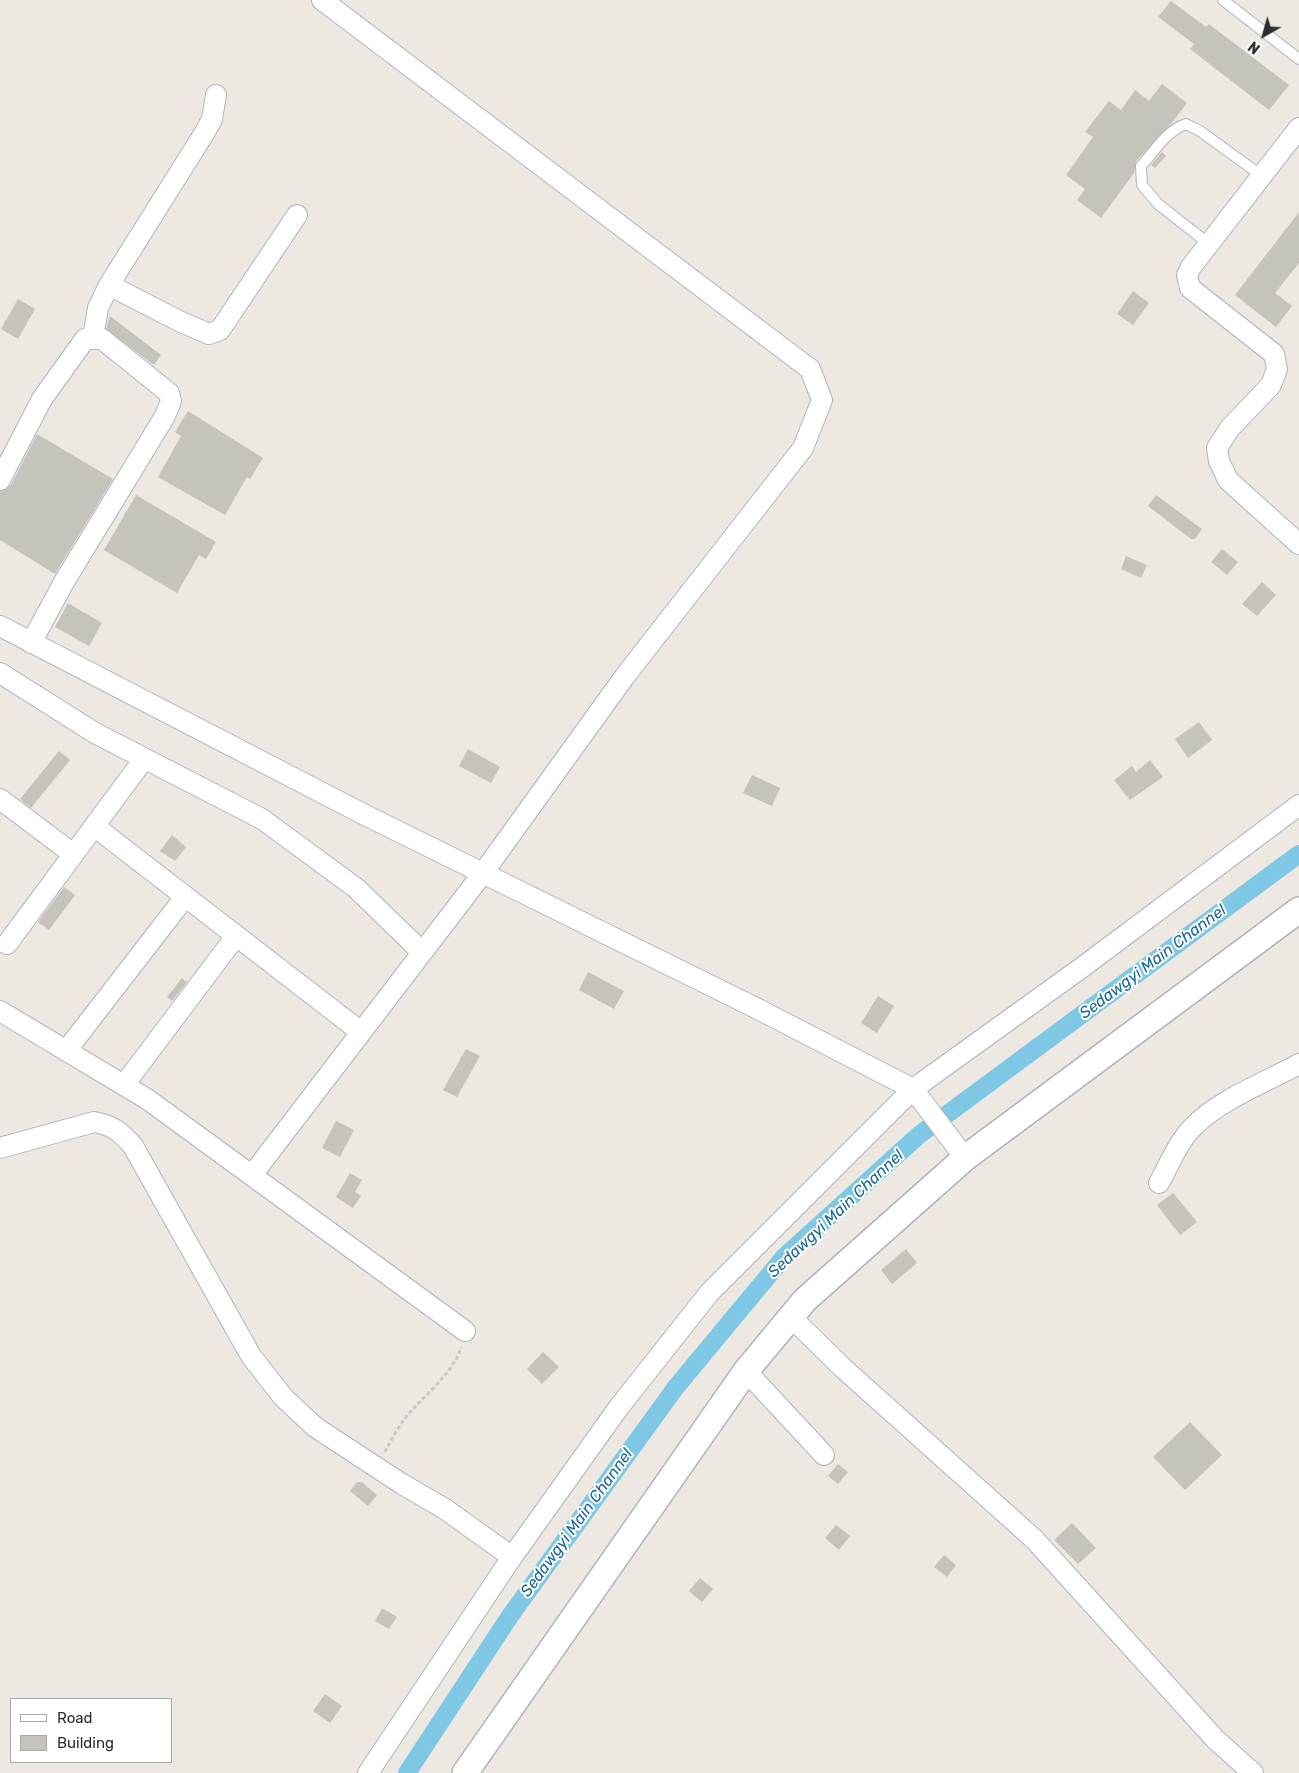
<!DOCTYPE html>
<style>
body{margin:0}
#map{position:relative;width:1299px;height:1773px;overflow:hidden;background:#ede8e1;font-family:Rubik,sans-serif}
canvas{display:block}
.legend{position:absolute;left:10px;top:1698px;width:162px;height:65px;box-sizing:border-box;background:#fff;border:1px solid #ababab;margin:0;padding:6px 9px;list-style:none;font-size:15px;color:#2d2d2d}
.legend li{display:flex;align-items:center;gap:10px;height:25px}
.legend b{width:25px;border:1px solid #ababab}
.north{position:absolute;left:1239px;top:10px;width:50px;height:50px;-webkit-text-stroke:4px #fff;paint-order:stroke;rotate:218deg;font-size:14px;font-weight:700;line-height:20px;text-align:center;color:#2d2d2d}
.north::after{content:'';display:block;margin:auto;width:18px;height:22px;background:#2d2d2d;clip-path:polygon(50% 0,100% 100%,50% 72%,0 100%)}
</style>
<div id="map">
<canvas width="1299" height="1773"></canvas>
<ul class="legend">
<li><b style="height:6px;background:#fff"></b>Road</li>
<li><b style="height:14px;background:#c6c2bc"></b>Building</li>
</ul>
<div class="north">N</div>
</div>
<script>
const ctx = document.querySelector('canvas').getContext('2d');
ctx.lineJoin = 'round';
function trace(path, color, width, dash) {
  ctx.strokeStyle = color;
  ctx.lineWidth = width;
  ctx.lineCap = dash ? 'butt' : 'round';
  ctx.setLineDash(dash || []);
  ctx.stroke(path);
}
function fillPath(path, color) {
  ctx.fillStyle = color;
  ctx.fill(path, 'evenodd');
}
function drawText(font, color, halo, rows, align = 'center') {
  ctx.font = font + ' Rubik,sans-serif';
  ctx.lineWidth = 4;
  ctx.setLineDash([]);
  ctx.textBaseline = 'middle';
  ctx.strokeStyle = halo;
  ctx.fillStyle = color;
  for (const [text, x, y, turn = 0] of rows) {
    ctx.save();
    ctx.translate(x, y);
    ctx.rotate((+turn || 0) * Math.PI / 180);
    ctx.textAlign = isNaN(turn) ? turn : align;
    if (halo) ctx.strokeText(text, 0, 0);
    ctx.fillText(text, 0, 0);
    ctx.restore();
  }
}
const canal = new Path2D(`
 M407 1773 510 1616 676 1387 784 1257 919 1135 1299 854`);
const building = new Path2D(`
 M1171 1 1206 27 1209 24 1289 85 1269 110 1190 49 1194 44 1158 17Z
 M1162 84 1187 103 1171 124 1136 161 1134 173 1101 218 1077 200 1085 189 1066 175 1093 137 1085 132 1109 101 1121 110 1135 90 1149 101Z
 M1162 152 1166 156 1155 168 1151 165Z
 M1299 212V263L1275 293 1292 306 1276 327 1235 295Z
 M1133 291 1149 303 1133 325 1117 314Z
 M18 299 35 309 18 339 1 329Z
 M110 316 161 355 154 365 106 329Z
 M188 411 263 458 250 479 247 477 225 515 158 477 181 436 175 432Z
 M37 434 113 479 55 574 0 540V492L11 485Z
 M136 495 216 542 206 559 199 555 177 593 104 550Z
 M1156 495 1202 529 1195 539H1191L1148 506Z
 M1222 549 1238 562 1227 575 1211 562Z
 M1126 556 1147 565 1141 578 1121 569Z
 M1262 582 1276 595 1257 616 1242 604Z
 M68 603 102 623 89 646 55 627Z
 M1199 722 1212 740 1188 758 1175 739Z
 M468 749 500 767 491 783 459 766Z
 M59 751 70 760 31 808 20 799Z
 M1150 760 1163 777 1130 800 1114 780 1132 766 1136 772Z
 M752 775 780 788 772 806 743 793Z
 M172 835 186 847 175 861 160 851Z
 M64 887 75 895 49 930 38 922Z
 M588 972 624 991 614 1009 579 990Z
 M182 978 187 982 172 1001 167 997Z
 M878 996 894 1006 877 1033 861 1023Z
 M466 1049 480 1056 457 1097 443 1090Z
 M336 1121 354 1130 340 1157 322 1148Z
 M350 1173 362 1180 355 1192 361 1196 353 1208 336 1197Z
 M1173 1193 1197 1222 1180 1235 1157 1205Z
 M906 1249 917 1263 892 1284 881 1270Z
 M543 1352 559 1367 542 1384 527 1369Z
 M1190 1422 1222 1455 1185 1490 1153 1457Z
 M838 1464 848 1472 838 1484 828 1476Z
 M357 1482H362L377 1495 368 1506 350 1491Z
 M1072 1523 1096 1548 1078 1564 1054 1540Z
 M836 1525 850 1536 839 1550 825 1538Z
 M944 1555 956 1565 947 1577 934 1567Z
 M700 1578 713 1589 702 1602 689 1591Z
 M382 1608 397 1617 389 1629 375 1621Z
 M325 1694 342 1706 330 1723 313 1711Z`);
const path = new Path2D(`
 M385 1452C390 1442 396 1431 403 1421 419 1399 455 1373 461 1347`);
const service = new Path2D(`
 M1223 0 1299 59
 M1209 244 1158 204 1142 185 1141 166C1155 151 1166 131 1186 124L1200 131 1262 176`);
const minor = new Path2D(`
 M1299 128 1191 267 1187 275 1190 288 1274 354 1277 369 1271 385 1230 428 1217 448 1219 461 1228 480 1299 544
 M109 285 179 321 209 334 220 330 297 215
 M93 337 98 308 109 285 205 132 212 119 216 95
 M0 480 42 399 85 339H102L169 393 171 401 165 416 64 582 31 643
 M0 626 363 814 756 1008 913 1089 965 1158
 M0 673 95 733 262 819 356 888 422 952
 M0 799 73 854
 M94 826 361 1032
 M7 944 144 759
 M0 1011 147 1099 465 1331
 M66 1051 185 897
 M124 1085 236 936
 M0 1148 94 1122C112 1125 121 1132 133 1146L251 1356 283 1397 315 1427 402 1484 445 1509 512 1557
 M252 1175 483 873 625 676 803 448 822 400 810 369 322 0
 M1159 1183C1169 1165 1178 1142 1193 1127 1219 1100 1266 1082 1299 1064
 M790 1316 843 1368 1034 1539 1215 1739 1253 1773
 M746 1371 824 1455
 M368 1773 512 1557 619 1407 710 1292 913 1089 1084 966 1299 805`);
const tertiary = new Path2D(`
 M465 1773 746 1371 805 1300 965 1158 1299 910`);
const waterNames = [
 ["Sedawgyi Main Channel",1153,962,-37],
 ["Sedawgyi Main Channel",836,1214,-43],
 ["Sedawgyi Main Channel",577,1523,-54]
];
trace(canal, '#7ec7e5', 18);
fillPath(building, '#c6c2bc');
trace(service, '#b1b2bc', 12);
trace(minor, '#b1b2bc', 22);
trace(tertiary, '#b1b2bc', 28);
trace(path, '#c8c8c8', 3, [4, 2.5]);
trace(service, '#fff', 10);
trace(minor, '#fff', 20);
trace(tertiary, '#fff', 25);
drawText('italic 16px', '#1a6794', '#fff', waterNames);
</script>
